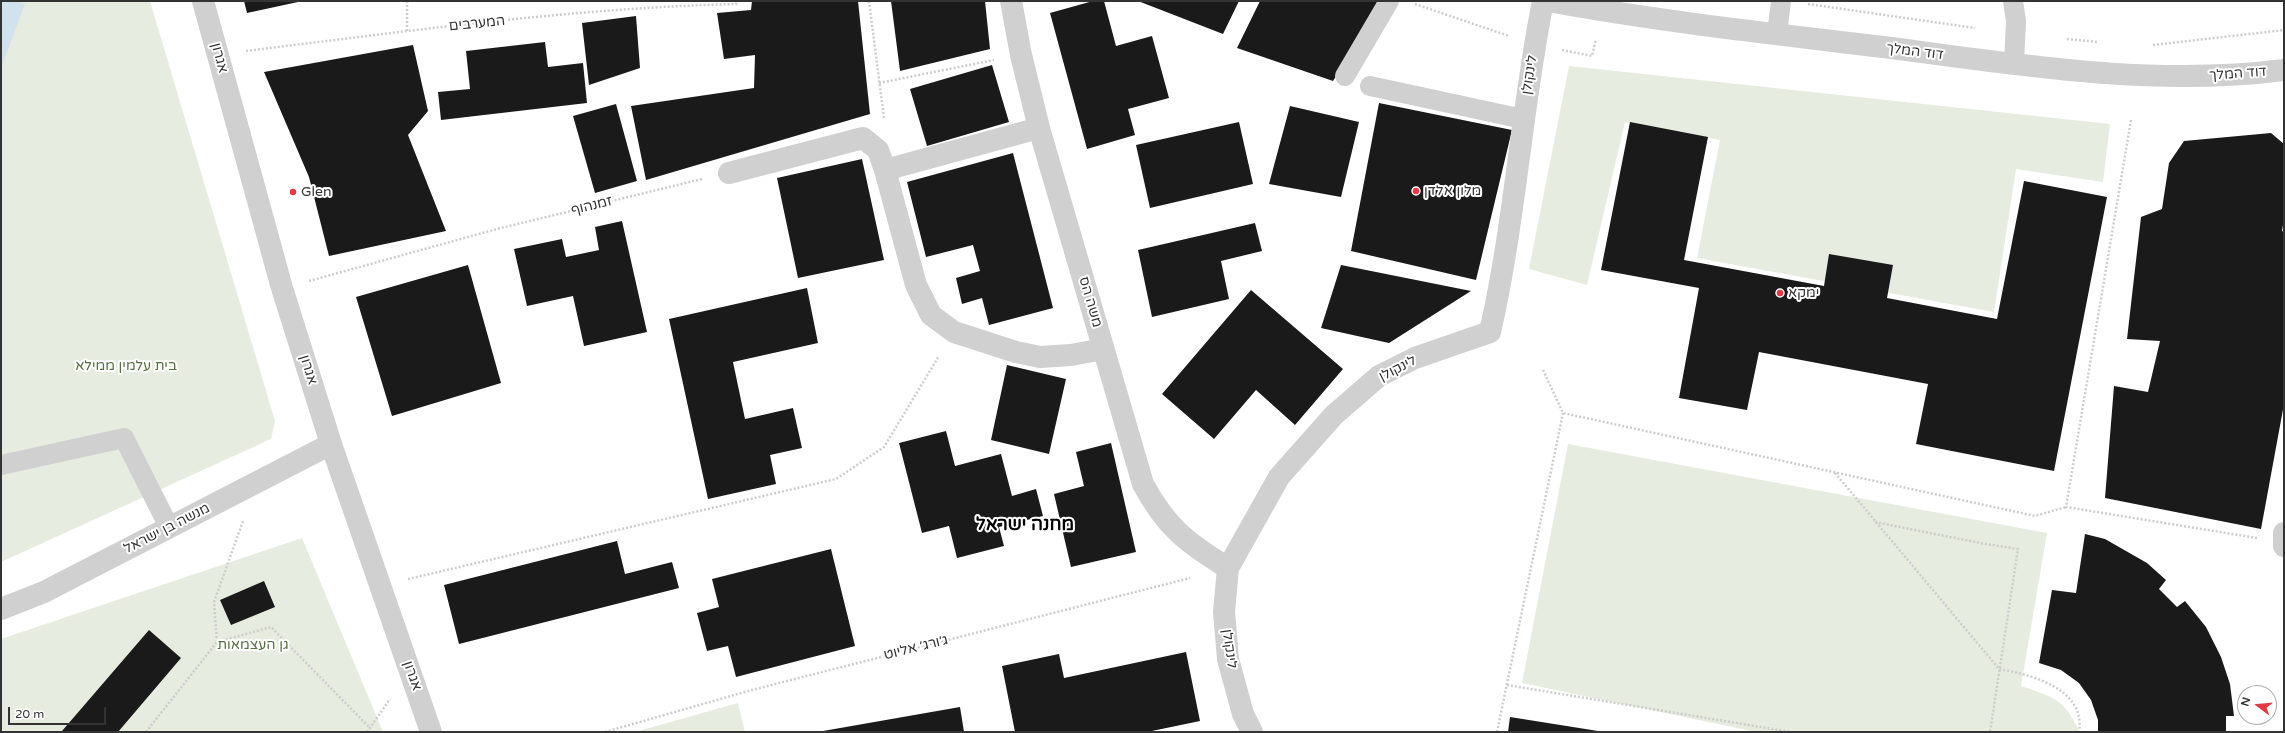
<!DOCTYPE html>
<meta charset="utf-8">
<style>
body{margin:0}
#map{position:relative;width:2285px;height:733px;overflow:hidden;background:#fff;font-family:"Varela Round",sans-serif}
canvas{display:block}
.frame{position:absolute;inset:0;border:2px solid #333;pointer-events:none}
.north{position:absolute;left:2237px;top:685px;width:40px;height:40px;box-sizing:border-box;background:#fff;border:1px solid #adadad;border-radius:50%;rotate:286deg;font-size:11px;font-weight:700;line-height:16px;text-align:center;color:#333}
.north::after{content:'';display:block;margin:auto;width:14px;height:18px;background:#e63946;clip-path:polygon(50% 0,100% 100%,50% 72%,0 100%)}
.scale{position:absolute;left:8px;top:707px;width:98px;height:18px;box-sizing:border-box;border:2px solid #333;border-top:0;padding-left:5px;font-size:12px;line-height:14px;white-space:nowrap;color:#333;-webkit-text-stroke:3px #fff;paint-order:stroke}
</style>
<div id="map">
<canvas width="2285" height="733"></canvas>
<div class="frame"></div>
<div class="north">N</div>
<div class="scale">20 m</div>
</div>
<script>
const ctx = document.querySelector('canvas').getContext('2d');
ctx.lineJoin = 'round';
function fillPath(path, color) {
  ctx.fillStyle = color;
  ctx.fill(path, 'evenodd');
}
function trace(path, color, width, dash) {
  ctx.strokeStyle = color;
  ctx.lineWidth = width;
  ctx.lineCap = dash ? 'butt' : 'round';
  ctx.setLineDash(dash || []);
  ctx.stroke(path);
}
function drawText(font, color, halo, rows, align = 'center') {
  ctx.font = font + ' "Varela Round","Noto Sans Hebrew",sans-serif';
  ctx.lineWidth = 4;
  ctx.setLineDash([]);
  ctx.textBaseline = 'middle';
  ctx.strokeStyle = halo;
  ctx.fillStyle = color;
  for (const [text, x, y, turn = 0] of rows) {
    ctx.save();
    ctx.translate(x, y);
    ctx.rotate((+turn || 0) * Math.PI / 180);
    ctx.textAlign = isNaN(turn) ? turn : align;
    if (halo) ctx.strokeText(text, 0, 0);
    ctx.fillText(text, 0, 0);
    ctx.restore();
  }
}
const green = new Path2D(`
 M1 1H150L275 421 271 439 1 562Z
 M1569 66 2110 124 2103 182 2016 169 1994 312 1697 258 1720 140 1625 122 1587 285 1529 269Z
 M1568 444 2047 533 2021 686C2055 698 2063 698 2080 732H1756L1522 683Z
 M302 538 383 732H1V639Z
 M738 703 745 732H635Z`);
const water = new Path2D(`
 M1 1H17L25 4 1 68Z`);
const building = new Path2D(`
 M244 1H298V2L247 13Z
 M752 1H858L870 114 646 180 631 106 754 88 755 55 724 59 717 13 751 10Z
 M891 1H985L990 49 900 71Z
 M1093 1H1104L1116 46 1152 36 1169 98 1128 109 1135 135 1087 149 1050 13Z
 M1138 1H1239L1223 34Z
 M1260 1H1384L1333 81 1237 48Z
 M636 16 640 68 589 85 582 23Z
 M545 42 548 67 583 63 587 103 441 120 438 92 470 89 466 51Z
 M413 45 428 111 408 135 446 231 329 256 309 177 264 72Z
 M992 65 1009 122 927 146 910 89Z
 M1379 103 1512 130 1476 280 1351 251Z
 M616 104 637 181 595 193 573 116Z
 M1290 106 1359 122 1341 197 1269 184Z
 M1239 122 1253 184 1150 208 1136 145Z
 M1630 122 1708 137 1684 260 1824 286 1829 254 1893 265 1887 298 1997 319 2024 181 2107 197 2054 471 1916 444 1928 384 1759 352 1747 410 1679 398 1699 288 1601 270Z
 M2271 133 2284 144V219L2282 231 2284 232V404L2261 529 2105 498 2114 386 2148 392 2160 341 2127 339 2141 217 2162 209 2169 163 2184 141Z
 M1013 153 1053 308 989 325 982 298 962 304 956 278 980 271 973 245 926 257 907 182Z
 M862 159 884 260 798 278 777 178Z
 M622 221 647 332 584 346 573 296 527 306 514 249 562 239 566 257 599 250 595 227Z
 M1255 223 1262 251 1221 261 1229 299 1152 317 1138 250Z
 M468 265 501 383 392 416 356 297Z
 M1341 265 1471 291 1389 343 1321 328Z
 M807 288 818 343 733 362 745 419 793 408 802 448 770 455 776 484 708 499 669 319Z
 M1251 290 1343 369 1295 425 1256 390 1214 439 1162 394Z
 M1007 365 1066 379 1049 454 991 440Z
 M946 431 955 466 1001 454 1012 496 1036 489 1043 516 999 527 1004 546 957 558 949 526 922 533 899 443Z
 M1111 443 1136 552 1071 567 1054 494 1084 486 1076 452Z
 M2085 534 2105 539 2147 563 2166 580 2159 589 2177 607 2185 601 2206 627 2221 657 2230 684 2234 716H2226V732H2098V720L2091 700 2079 683 2061 670 2039 663 2052 590 2076 593Z
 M617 541 625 574 672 562 679 588 459 644 444 585Z
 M831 549 855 646 736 677 728 646 707 651 697 613 719 607 712 579Z
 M264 581 275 607 231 625 220 600Z
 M149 630 181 658 118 732H64L62 731Z
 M1186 652 1200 721 1147 732H1015L1002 666 1059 654 1064 678Z
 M960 707 964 732H823V731Z
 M1510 717 1598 731V732H1508Z`);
const path = new Path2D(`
 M869 1 884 118
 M1415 4 1509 36
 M1808 4 1975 28
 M407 31V1
 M2067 39 2098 42
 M2153 45 2284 30
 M1562 50 1592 56 1596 39
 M246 51C409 31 573 8 736 4L737 1
 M879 83 994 60
 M2131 120 2066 507 2257 538
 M309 281 497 229 702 179
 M1543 370 1563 413 2035 516 2066 507
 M1835 473 1999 669C2031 675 2086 688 2079 732
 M1875 522 1980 543 2018 549 1990 732
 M408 579 836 479 884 447 939 356
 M217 642 214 602 243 521
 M1507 685 1791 732
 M146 732 217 642 271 627 370 728
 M367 732 390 699
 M605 732 748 691 1190 578
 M1497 732 1563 413`);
const service = new Path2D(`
 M2013 1 2016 21 2014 64
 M1777 34 1781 1
 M1345 76 1389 1
 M1370 86 1523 119
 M1 465 124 438 169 527`);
const minor = new Path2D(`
 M1011 1 1021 55 1039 128 1143 484C1166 527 1187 543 1228 568
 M1039 128 885 170 916 285 931 315 954 332 1016 352 1040 357 1071 355 1103 349
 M729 173 863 138 878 150 885 170
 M2284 533V546
 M1 609 44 592 331 444
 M1252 732 1243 714 1228 659 1224 612 1228 568 1279 477 1334 415 1379 376 1415 358 1490 332C1515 223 1521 111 1543 1`);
const tertiary = new Path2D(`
 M203 1 282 288 331 444 431 732
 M1548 1C1662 22 1777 34 1891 48 2021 65 2153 87 2284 70`);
const markers = [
 [1416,191,4,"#e63946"],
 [293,192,4,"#e63946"],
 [1780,293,4,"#e63946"]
];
const streetNames = [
 ["המערבים",477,24,-6],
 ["דוד המלך",1915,52,7],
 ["אגרון",219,58,75],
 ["דוד המלך",2238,74,-4],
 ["לינקולן",1530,75,-81],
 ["זמנהוף",592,206,-14],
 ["משה הס",1090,302,74],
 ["לינקולן",1398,369,-27],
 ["אגרון",308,370,73],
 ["מנשה בן ישראל",167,529,-27],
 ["ג׳ורג׳ אליוט",916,648,-14],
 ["לינקולן",1229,649,82],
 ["אגרון",412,676,71]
];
const poiNames = [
 ["מלון אלדן",1424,191],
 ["Glen",301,192],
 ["ימקא",1788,293]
];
const parkNames = [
 ["בית עלמין ממילא",126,366],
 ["גן העצמאות",253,645]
];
const districtNames = [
 ["מחנה ישראל",1025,525]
];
fillPath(green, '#e6ecdf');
fillPath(water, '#cfe2ee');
fillPath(building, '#1a1a1a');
trace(path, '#cdcdcd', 2.5, [2, 2]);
trace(service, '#d0d0d0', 20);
trace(minor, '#d0d0d0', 22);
trace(tertiary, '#d0d0d0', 22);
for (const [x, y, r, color] of markers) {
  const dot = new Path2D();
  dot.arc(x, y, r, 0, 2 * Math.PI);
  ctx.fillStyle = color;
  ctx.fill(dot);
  trace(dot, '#fff', 1.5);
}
drawText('14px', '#333', '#fff', streetNames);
drawText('14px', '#333', '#fff', poiNames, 'left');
drawText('14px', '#56703f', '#fff', parkNames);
drawText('bold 18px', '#000', '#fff', districtNames);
</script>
